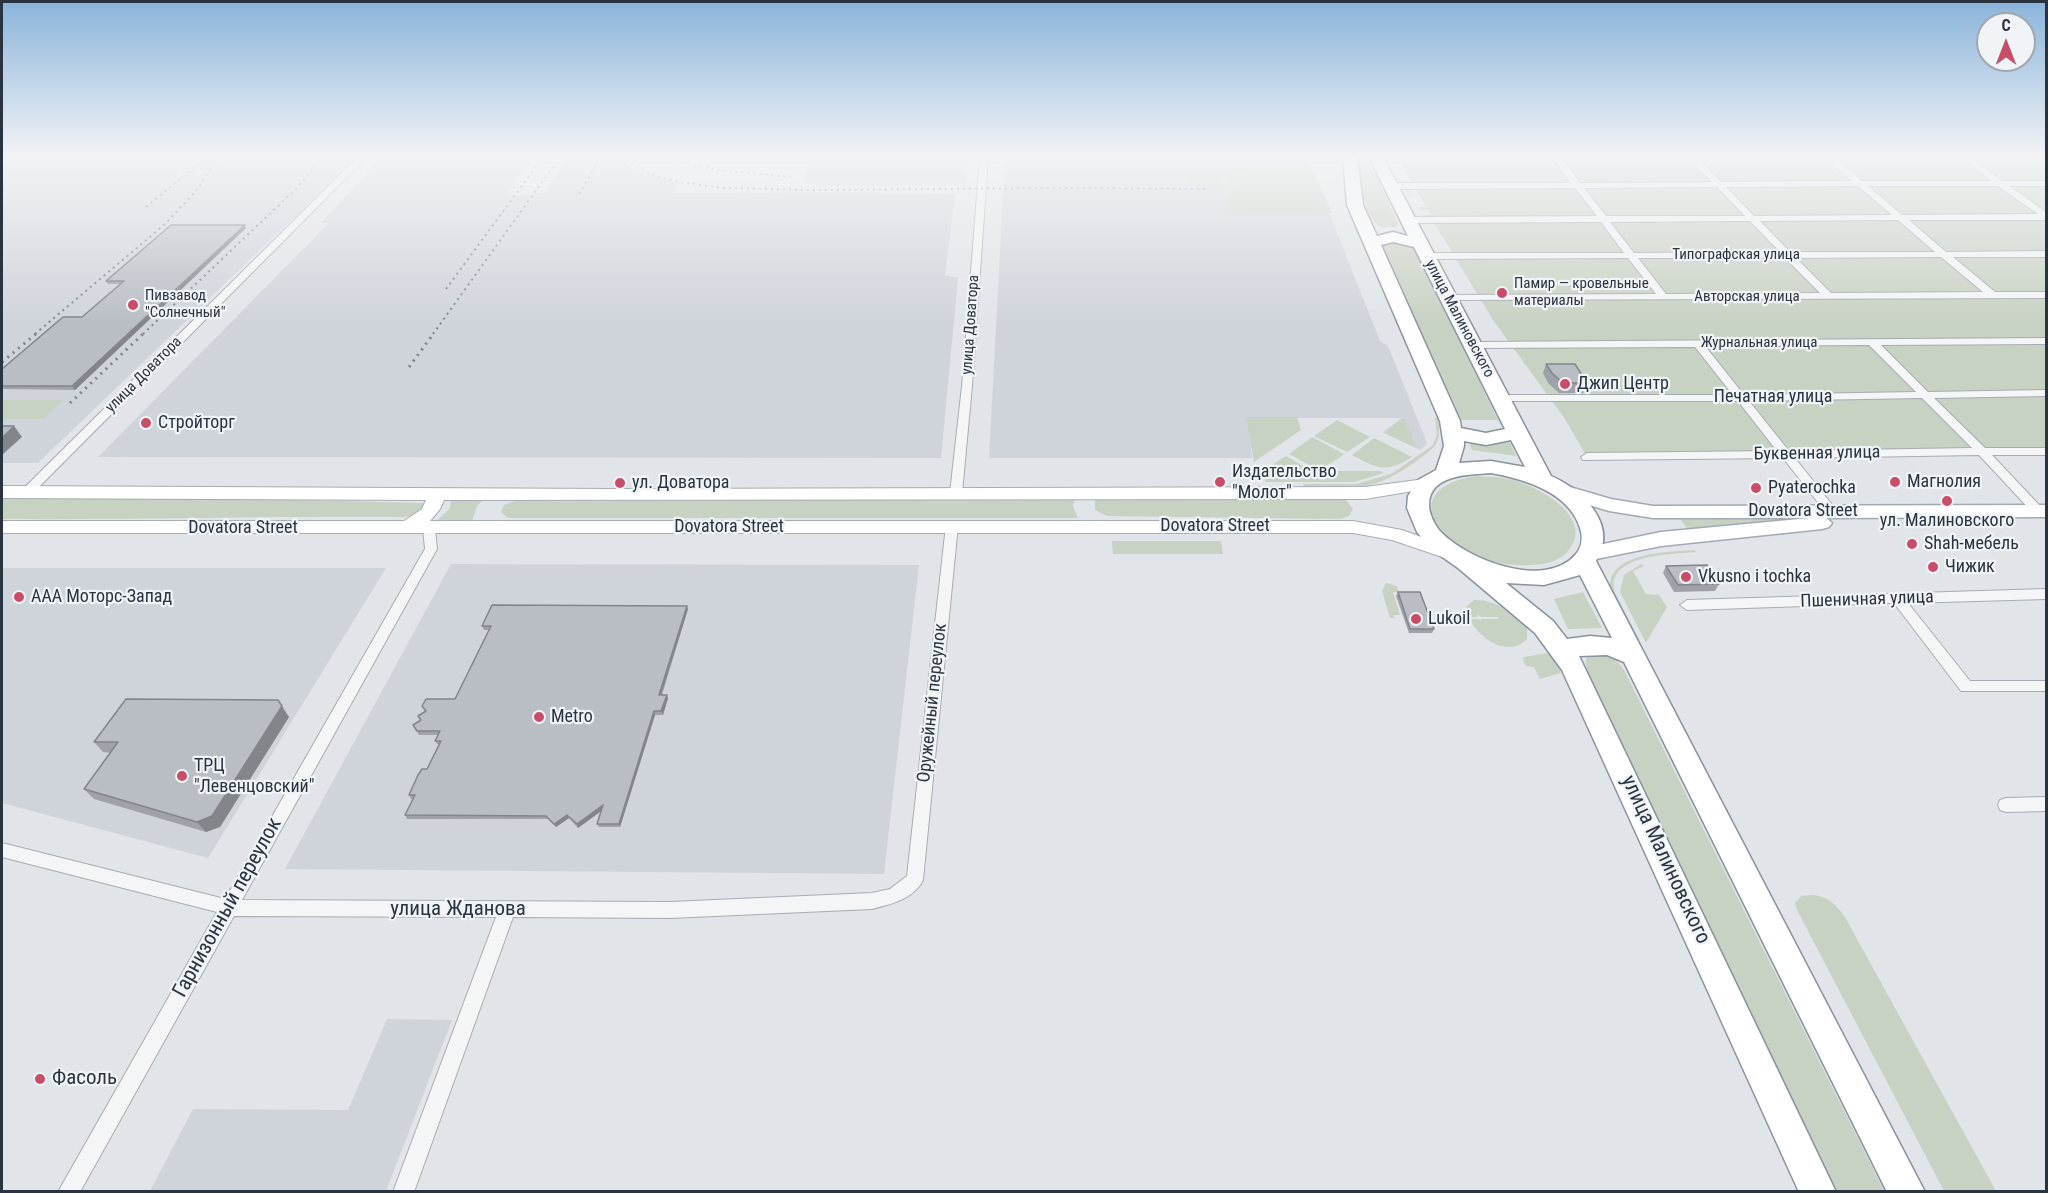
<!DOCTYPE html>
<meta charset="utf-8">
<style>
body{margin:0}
#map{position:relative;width:2048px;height:1193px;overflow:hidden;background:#e1e5e9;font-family:"Roboto Condensed",sans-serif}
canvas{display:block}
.frame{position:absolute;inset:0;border:3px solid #2a3440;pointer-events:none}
.north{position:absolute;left:1976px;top:12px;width:60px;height:60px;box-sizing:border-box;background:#f1f4f6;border:2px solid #a1a7ad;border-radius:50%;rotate:0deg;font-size:16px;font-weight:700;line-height:24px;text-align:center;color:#2a3440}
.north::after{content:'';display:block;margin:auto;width:21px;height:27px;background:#c74d69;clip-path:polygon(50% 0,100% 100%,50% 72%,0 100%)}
</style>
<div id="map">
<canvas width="2048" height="1193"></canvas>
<div class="frame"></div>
<div class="north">С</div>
</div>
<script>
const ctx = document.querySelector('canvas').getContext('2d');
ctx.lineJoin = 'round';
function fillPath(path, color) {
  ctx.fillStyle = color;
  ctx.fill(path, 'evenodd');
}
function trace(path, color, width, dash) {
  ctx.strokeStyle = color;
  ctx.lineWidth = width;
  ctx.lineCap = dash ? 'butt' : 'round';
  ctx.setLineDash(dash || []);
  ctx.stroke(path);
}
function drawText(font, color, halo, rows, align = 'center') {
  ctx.font = font + ' "Roboto Condensed",sans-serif';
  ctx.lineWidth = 4.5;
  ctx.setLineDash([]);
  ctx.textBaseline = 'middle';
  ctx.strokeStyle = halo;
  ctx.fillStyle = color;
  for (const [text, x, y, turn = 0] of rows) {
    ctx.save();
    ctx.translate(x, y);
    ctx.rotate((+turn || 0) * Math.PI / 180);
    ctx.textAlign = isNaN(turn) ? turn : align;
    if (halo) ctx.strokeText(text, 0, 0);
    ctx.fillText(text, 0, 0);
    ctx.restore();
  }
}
const built = new Path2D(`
 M2 157H357L38 463H2Z
 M382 157H533L506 195 545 193 566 157H615L632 168 678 183 674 193 955 194 945 275 958 278 941 458 98 457 329 223H321Z
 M810 157H971L973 161 968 163 967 184 830 186 803 184Z
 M1005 157H1307L1380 341 1388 346 1427 443 1425 446 1420 450 1383 432 1402 418H1248L1252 458H989Z
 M451 564 919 565 884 874 285 869Z
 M2 568H386L208 858 2 803Z
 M387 1019 452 1020 386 1191H150L193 1109 348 1110Z`);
const green = new Path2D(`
 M1357 157H1369L1398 224 1396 227H1381C1362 219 1360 176 1357 157Z
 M1397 157H2046V452L1588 459 1565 419 1493 320 1433 221 1425 219 1423 215 1431 214 1429 211 1420 210 1419 207H1426L1415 188H1408L1412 197H1409L1404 187 1414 186Z
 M1232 169 1313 170 1332 213 1231 214 1227 197 1234 190 1227 174Z
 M1189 175 1219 176 1225 189 1192 188Z
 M1392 241 1414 247 1498 420H1460L1381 247 1382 244Z
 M2 400H63L43 419H2Z
 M1246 417H1297L1301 430 1254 462Z
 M1404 417 1416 448 1384 433Z
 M1435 418H1438C1441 443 1437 446 1418 460 1374 492 1356 488 1304 489L1303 484H1356L1391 474 1432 446 1437 435Z
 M1337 420 1370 437 1347 452 1314 436Z
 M1312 437 1344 454C1317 474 1317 469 1289 454Z
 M1374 438 1412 457C1386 474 1376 468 1352 455Z
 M1469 442 1486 445 1510 442 1516 456 1472 450Z
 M1286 456 1312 471H1380L1384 473 1354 482H1265L1264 470Z
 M1477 476C1489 477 1501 477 1513 480 1539 487 1595 517 1569 550 1561 561 1544 565 1532 565 1510 566 1489 563 1469 553 1420 529 1414 484 1477 476Z
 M2 496 216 498 424 503C422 514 413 516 404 517 270 516 136 520 2 519Z
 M1075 496 1073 506 1078 518H508L501 512 504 505 515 501C702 502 889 497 1075 496Z
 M1098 497H1337L1346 500 1353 509 1349 516 1340 519 1107 516 1095 510V501Z
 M451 498H485L477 506 472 521H437L450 508Z
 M1678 516H1814L1816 519 1688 530Z
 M1112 541H1221L1223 554H1113Z
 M1694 550 1696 552C1673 554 1604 554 1615 593L1640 641 1634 639 1611 593C1602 552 1668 552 1694 550Z
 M1641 564 1644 566 1633 571 1646 594 1659 595 1667 607 1646 643 1620 592 1624 575Z
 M1386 583 1397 586 1399 592H1393L1400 615H1393L1394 618H1390L1382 591Z
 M1583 592 1602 628 1568 629 1554 599Z
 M1474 600C1494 599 1513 613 1527 625V639C1508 659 1479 638 1469 619H1479L1482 621 1481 619H1499L1498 617H1481L1477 614 1478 617H1469L1466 607Z
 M1597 651 1615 658 1624 670 1884 1191H1831L1593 685C1589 675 1584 666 1587 654Z
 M1548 653 1555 659 1561 673 1540 679 1534 667 1526 666 1523 660 1524 657Z
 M1813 895C1829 897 1837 905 1846 919L1996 1191H1944L1797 910 1795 903 1801 896Z`);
const street = new Path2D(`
 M358 157H367L31 495H23L21 492 23 489Z
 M980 157H988L972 386 962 493 956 497 950 493 962 386Z
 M1552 157H1561L1580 183 1712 182 1688 157H1697L1721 182 1852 181 1824 157H1834L1862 181H1992L1960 157H1970L2002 181H2046V186H2009L2046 212V220H1909L1946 252 2046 251V257H1953L1995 292H2046V298L1445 300 1443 298 1448 295 1656 294 1628 258 1426 259 1421 256 1426 253H1624L1601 222 1408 223 1404 220 1408 217 1597 216 1575 188 1390 189 1386 186 1390 183H1571ZM1858 186 1892 215 1754 216 1726 187ZM1868 186H1998L2038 214 1902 215ZM1717 187 1745 216H1606L1584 188ZM1898 220 1935 252H1790L1760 221ZM1750 221 1780 252 1634 253 1610 222ZM1941 257 1983 292 1831 293 1796 258ZM1638 258H1785L1820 293 1666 294Z
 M2046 338V344L1881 345 1928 392 2046 390V396L1934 398 1985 448H2046V455H1992L2042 508 2044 511 2042 514H2034L1979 455 1795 458 1837 511 1831 515 1827 514 1783 458 1583 460 1581 457 1587 453 1777 451 1738 401H1500L1494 398 1500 395H1733L1695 347 1472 348 1467 345 1472 342ZM1869 345 1916 392 1744 395 1705 346ZM1922 398 1972 448 1789 451 1749 401Z
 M952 521 958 525 923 880C914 899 891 904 872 909L670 918 513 917 414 1192H393L496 917 234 916 80 1192H58L217 912 2 857V843L225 899 418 561 425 549 423 528 425 525H433L435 528 437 549 242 900 670 902 872 893 890 889 907 876 946 525Z
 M2046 589V599L1908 603 1970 681H2046V691H1961L1894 603 1687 610 1680 605 1687 600Z
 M2046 797V811L2006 812 2000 810 1998 805 2000 800 2006 798Z`);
const secondary = new Path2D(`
 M1425 479 1431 480 1434 484 1431 488 1365 499 444 500 440 509 430 521H1353L1402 530 1458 550 1460 554 1458 558 1451 560 1392 540 1353 533H2V521H404L422 509 426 500 2 498V486L615 489 1365 487Z`);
const primary = new Path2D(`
 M1563 485 1611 499 1653 506 2046 505V517L1826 518 1832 523 1829 527 1822 529 1661 546 1591 560 1584 558 1581 553 1584 548 1661 532 1810 518H1653L1609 511 1556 495 1554 491 1556 487Z`);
const highway = new Path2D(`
 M1343 157H1357L1363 205 1377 236 1393 232 1408 236 1369 157H1383L1551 476C1583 490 1619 525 1596 561L1925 1192H1887L1624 662 1607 655 1579 656 1836 1192H1799L1562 670 1535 633 1458 568 1431 549 1417 532 1407 508 1408 496 1418 480 1436 470 1444 446 1440 421 1347 205ZM1393 242 1414 247 1505 429 1486 433 1461 428 1460 421 1381 245ZM1511 440 1525 467 1491 461 1459 463 1464 446V441L1486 445ZM1491 473C1524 479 1569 492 1580 528 1583 537 1582 547 1576 554 1545 591 1465 559 1439 530 1434 523 1429 514 1429 505 1429 474 1469 475 1491 473ZM1580 575 1612 638 1590 636 1567 639 1553 621 1506 583 1544 585Z`);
const railFar1 = new Path2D(`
 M621 157 639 168 658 177 679 182 723 188 816 190 1059 188 1206 189
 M659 157 717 170 791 177
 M579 194 601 157
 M146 207 207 157
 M446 289 543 157
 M35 334 164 225 196 191 219 157
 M143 334 297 188 322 157
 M433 334 560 157`);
const rail = new Path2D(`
 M2 362 37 333
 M409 367 434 333
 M70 403 144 333`);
const wall = new Path2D(`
 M246 228 75 390 2 389V369L82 317 120 284H108L106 281Z
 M1546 364 1587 383 1583 393H1559L1548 383 1543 373Z
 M1666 566 1719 584 1715 591 1674 592 1663 573Z
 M1398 592 1434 629 1432 633H1409L1396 596Z
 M688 609 662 695 668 698 663 715H655L620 827H599L597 824 601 811 578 828 569 818 556 827 548 819H407L405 815 413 799H411L409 795 427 769 439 744H437L435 741 438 735H419L413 725 421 721 418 716 425 712 422 706 455 699 489 630H484L482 626Z
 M289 717 220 827 206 832 94 799 84 789 111 753 103 752 94 742Z`);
const shadedWall = new Path2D(`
 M245 225 246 228 75 390 72 386Z
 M14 426 22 437 2 455V438Z
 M687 606 688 609 660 698 659 695Z
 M667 695 668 698 663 715 661 711Z
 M278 700 289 717 220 827 206 832 197 822Z
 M654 711 655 715 620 827 619 824Z
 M603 805 604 809 578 828 577 824Z
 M567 815 569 818 556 827 554 824Z`);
const building = new Path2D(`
 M171 225H245L72 386H2V369L63 317H82L124 281H106Z
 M1546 364H1575L1587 383H1563L1552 373Z
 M2 426H14L2 438Z
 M1707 565 1719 584 1678 585 1666 566Z
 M1398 592H1420L1434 629H1410Z
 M492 605 687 606 659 695H667L661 711H654L619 824H597L603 805 577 824 567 815 554 824 546 816 405 815 415 795H409L418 775 422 769H427L441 741H435L440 731H417L413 725 421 720 418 716 426 711 422 706 426 699H455L491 626H482Z
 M126 699 278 700 282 706 212 816 197 822 84 789 118 742H94Z`);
const markers = [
 [1502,293,6,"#c74d69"],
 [133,305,6,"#c74d69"],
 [1565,384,6,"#c74d69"],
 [146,423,6,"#c74d69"],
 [1220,482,6,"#c74d69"],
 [1895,482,6,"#c74d69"],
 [620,483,6,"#c74d69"],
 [1756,488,6,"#c74d69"],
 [1947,501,6,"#c74d69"],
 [1912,544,6,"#c74d69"],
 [1933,567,6,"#c74d69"],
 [1686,577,6,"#c74d69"],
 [19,597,6,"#c74d69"],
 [1416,619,6,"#c74d69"],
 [539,717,6,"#c74d69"],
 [182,776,6,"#c74d69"],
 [40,1079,6,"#c74d69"]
];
const farStreetnames = [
 ["Типографская улица",1736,255],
 ["Авторская улица",1747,297],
 ["улица Малиновского",1459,319,62],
 ["улица Доватора",971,325,-86],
 ["Журнальная улица",1759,343],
 ["улица Доватора",144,375,-45]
];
const farPoinames = [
 ["Памир — кровельные",1514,284],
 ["материалы",1514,301],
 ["Пивзавод",145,296],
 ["\"Солнечный\"",145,313]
];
const poiNames = [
 ["Джип Центр",1577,384],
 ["Стройторг",158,423],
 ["Издательство",1232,472],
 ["\"Молот\"",1232,493],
 ["Магнолия",1907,482],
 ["ул. Доватора",632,483],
 ["Pyaterochka",1768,488],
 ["ул. Малиновского",1947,521,"center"],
 ["Shah-мебель",1924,544],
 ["Чижик",1945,567],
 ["Vkusno i tochka",1698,577],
 ["ААА Моторс-Запад",31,597],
 ["Lukoil",1428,619],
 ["Metro",551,717],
 ["ТРЦ",194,766],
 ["\"Левенцовский\"",194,787]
];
const streetNames = [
 ["Печатная улица",1773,397],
 ["Буквенная улица",1817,454,-1],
 ["Dovatora Street",1803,511],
 ["Dovatora Street",1215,526],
 ["Dovatora Street",729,527],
 ["Dovatora Street",243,528],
 ["Пшеничная улица",1867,600,-2],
 ["Оружейный переулок",933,703,-84]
];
const nearStreetnames = [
 ["улица Малиновского",1665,860,65],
 ["Гарнизонный переулок",228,908,-61],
 ["улица Жданова",458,910]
];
const nearPoinames = [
 ["Фасоль",52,1079]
];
fillPath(built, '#cfd4db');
fillPath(green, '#c8d2c3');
trace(street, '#a6acb3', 2);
trace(secondary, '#a6acb3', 2);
trace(primary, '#a1aab4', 3);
trace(highway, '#89939f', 3);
fillPath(street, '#f4f5f7');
fillPath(secondary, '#fff');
fillPath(primary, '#fff');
fillPath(highway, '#fff');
trace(railFar1, '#7b8692', 2, [2, 4]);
trace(rail, '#7b8692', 3, [2, 5]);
fillPath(wall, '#9fa3a9');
fillPath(shadedWall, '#82858a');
fillPath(building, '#b9bec5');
trace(building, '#82858a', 1.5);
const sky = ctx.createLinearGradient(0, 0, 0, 324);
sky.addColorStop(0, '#8ab4db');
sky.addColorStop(0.48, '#f2f3f5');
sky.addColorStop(1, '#f2f3f500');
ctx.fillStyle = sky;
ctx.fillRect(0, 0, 2048, 324);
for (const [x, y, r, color] of markers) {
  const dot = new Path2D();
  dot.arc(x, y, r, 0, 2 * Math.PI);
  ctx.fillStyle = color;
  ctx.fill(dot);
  trace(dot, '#f1f4f6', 2);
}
drawText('15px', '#2a3440', '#f1f4f6', farStreetnames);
drawText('15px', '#2a3440', '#f1f4f6', farPoinames, 'left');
drawText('18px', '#2a3440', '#f1f4f6', poiNames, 'left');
drawText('18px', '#2a3440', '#f1f4f6', streetNames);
drawText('21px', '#2a3440', '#f1f4f6', nearStreetnames);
drawText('21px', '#2a3440', '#f1f4f6', nearPoinames, 'left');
</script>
